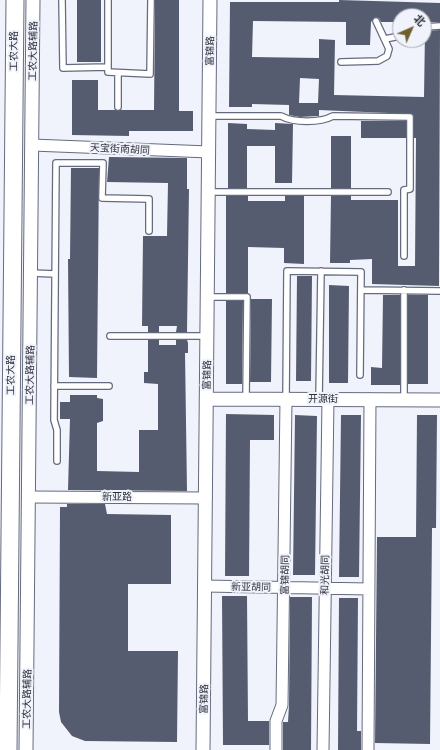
<!DOCTYPE html>
<meta charset="utf-8">
<style>
body{margin:0}
#map{position:relative;width:440px;height:750px;overflow:hidden;background:#f0f3fc;font-family:Barlow,"Noto Sans SC",sans-serif}
canvas{display:block}
.north{position:absolute;left:392px;top:8px;width:40px;height:40px;box-sizing:border-box;background:#f0f3fc;border:1px solid #a2a5ae;border-radius:50%;rotate:45deg;font-size:11px;font-weight:700;line-height:16px;text-align:center;color:#2e3139}
.north::after{content:'';display:block;margin:auto;width:14px;height:18px;background:#705f2d;clip-path:polygon(50% 0,100% 100%,50% 72%,0 100%)}
</style>
<div id="map">
<canvas width="440" height="750"></canvas>
<div class="north">北</div>
</div>
<script>
const ctx = document.querySelector('canvas').getContext('2d');
ctx.lineJoin = 'round';
function fillPath(path, color) {
  ctx.fillStyle = color;
  ctx.fill(path, 'evenodd');
}
function trace(path, color, width, dash) {
  ctx.strokeStyle = color;
  ctx.lineWidth = width;
  ctx.lineCap = dash ? 'butt' : 'round';
  ctx.setLineDash(dash || []);
  ctx.stroke(path);
}
function drawText(font, color, halo, rows, align = 'center') {
  ctx.font = font + ' Barlow,"Noto Sans SC",sans-serif';
  ctx.lineWidth = 4;
  ctx.setLineDash([]);
  ctx.textBaseline = 'middle';
  ctx.strokeStyle = halo;
  ctx.fillStyle = color;
  for (const [text, x, y, turn = 0] of rows) {
    ctx.save();
    ctx.translate(x, y);
    ctx.rotate((+turn || 0) * Math.PI / 180);
    ctx.textAlign = isNaN(turn) ? turn : align;
    if (halo) ctx.strokeText(text, 0, 0);
    ctx.fillText(text, 0, 0);
    ctx.restore();
  }
}
const building = new Path2D(`
 M77 0H101V62H77Z
 M155 0H179V111H193V131H129V136L72 135V80H98V110H154Z
 M339 0 440 3V22H424V16H400V22H381L379 18 375 17 371 22 370 45H346V22L253 21 252 57 319 58V39L335 40 334 95 424 97 425 31 440 30 439 286 372 284V259L350 260V263H330L331 196H351V200H398V266H415L416 138H414V117L412 114 319 110V116L300 117 289 115V105L252 104V107H229L230 2H339ZM300 78 319 79 318 103H299Z
 M361 121H406V138H361Z
 M228 123 247 124V129L275 130V123L293 124 292 183H275V146H247V188H228Z
 M331 136H351V188H331Z
 M109 157 187 158V189H189L187 332H176L177 326H159V332H148V326H142L143 236H167L168 183 107 182Z
 M71 168H99L97 378 69 377 68 259H70Z
 M226 196H248V201H285V196H304V264L284 263V248L248 247V293H226Z
 M297 276H312L311 381H296Z
 M329 285 349 286 348 383H329Z
 M383 295H400V385H371V367L382 368Z
 M408 295H428V384H408Z
 M251 299H272L271 382H250Z
 M226 301H243L242 384H226Z
 M148 340H159V345H176V340H187L188 343V353H185L187 491 68 490 70 419H60V402H70V395H97V398L103 399V421L97 423V471L139 472V430H158V384L144 383V372H148Z
 M226 414 274 415V440H250L249 576H225Z
 M295 415 317 416 315 575H293Z
 M341 415H361L359 577H339Z
 M417 415H437L436 528H432L430 744 375 743 377 537H416Z
 M67 504H105L107 514 171 515V584H128V651H178L177 742 85 741 72 736 61 722 59 712 60 507H67Z
 M222 596H247L248 721H269V745H223Z
 M290 597H312L311 750H283V722H288L289 705Z
 M339 598H358L357 731H361V750H338Z`);
const service = new Path2D(`
 M62 0 63 68 108 67V0
 M424 27 440 26
 M385 39 400 36
 M341 62 378 61 387 56 389 49 376 21
 M108 67V72L150 74 151 0
 M118 73V107
 M209 116H281C294 123 320 123 333 116L410 117V189L404 190V256
 M209 192H388
 M31 273 55 274
 M361 290 440 291
 M404 290V400
 M208 297H247L246 399
 M110 336H207
 M54 386H109
 M286 399 287 271 361 272 360 375
 M319 399 321 271
 M57 461V430L54 420 56 163H103L102 198 149 199V231`);
const minor = new Path2D(`
 M32 145 209 152
 M28 497 206 498
 M205 586 369 589
 M276 750V721L282 705 286 399
 M323 750 328 399
 M368 750 370 399`);
const tertiary = new Path2D(`
 M207 399 440 400
 M26 750 33 0
 M203 750 210 0`);
const primary = new Path2D(`
 M8 750 15 0`);
const streetNames = [
 ["工农大路",14,51,-90],
 ["工农大路辅路",33,51,-89],
 ["富锦路",210,51,-89],
 ["天宝街南胡同",120,149,3],
 ["工农大路",11,375,-90],
 ["工农大路辅路",30,375,-89],
 ["富锦路",207,375,-89],
 ["开源街",323,399],
 ["新亚路",117,497],
 ["富锦胡同",285,575,-89],
 ["和光胡同",325,575,-89],
 ["新亚胡同",251,587,1],
 ["工农大路辅路",27,699,-89],
 ["富锦路",204,699,-89]
];
fillPath(building, '#565c6f');
trace(service, '#656b7e', 8);
trace(minor, '#656b7e', 13);
trace(tertiary, '#656b7e', 15);
trace(primary, '#656b7e', 19);
trace(service, '#fff', 5.5);
trace(minor, '#fff', 11);
trace(tertiary, '#fff', 13);
trace(primary, '#fff', 17);
drawText('10px', '#2e3139', '#f0f3fc', streetNames);
</script>
